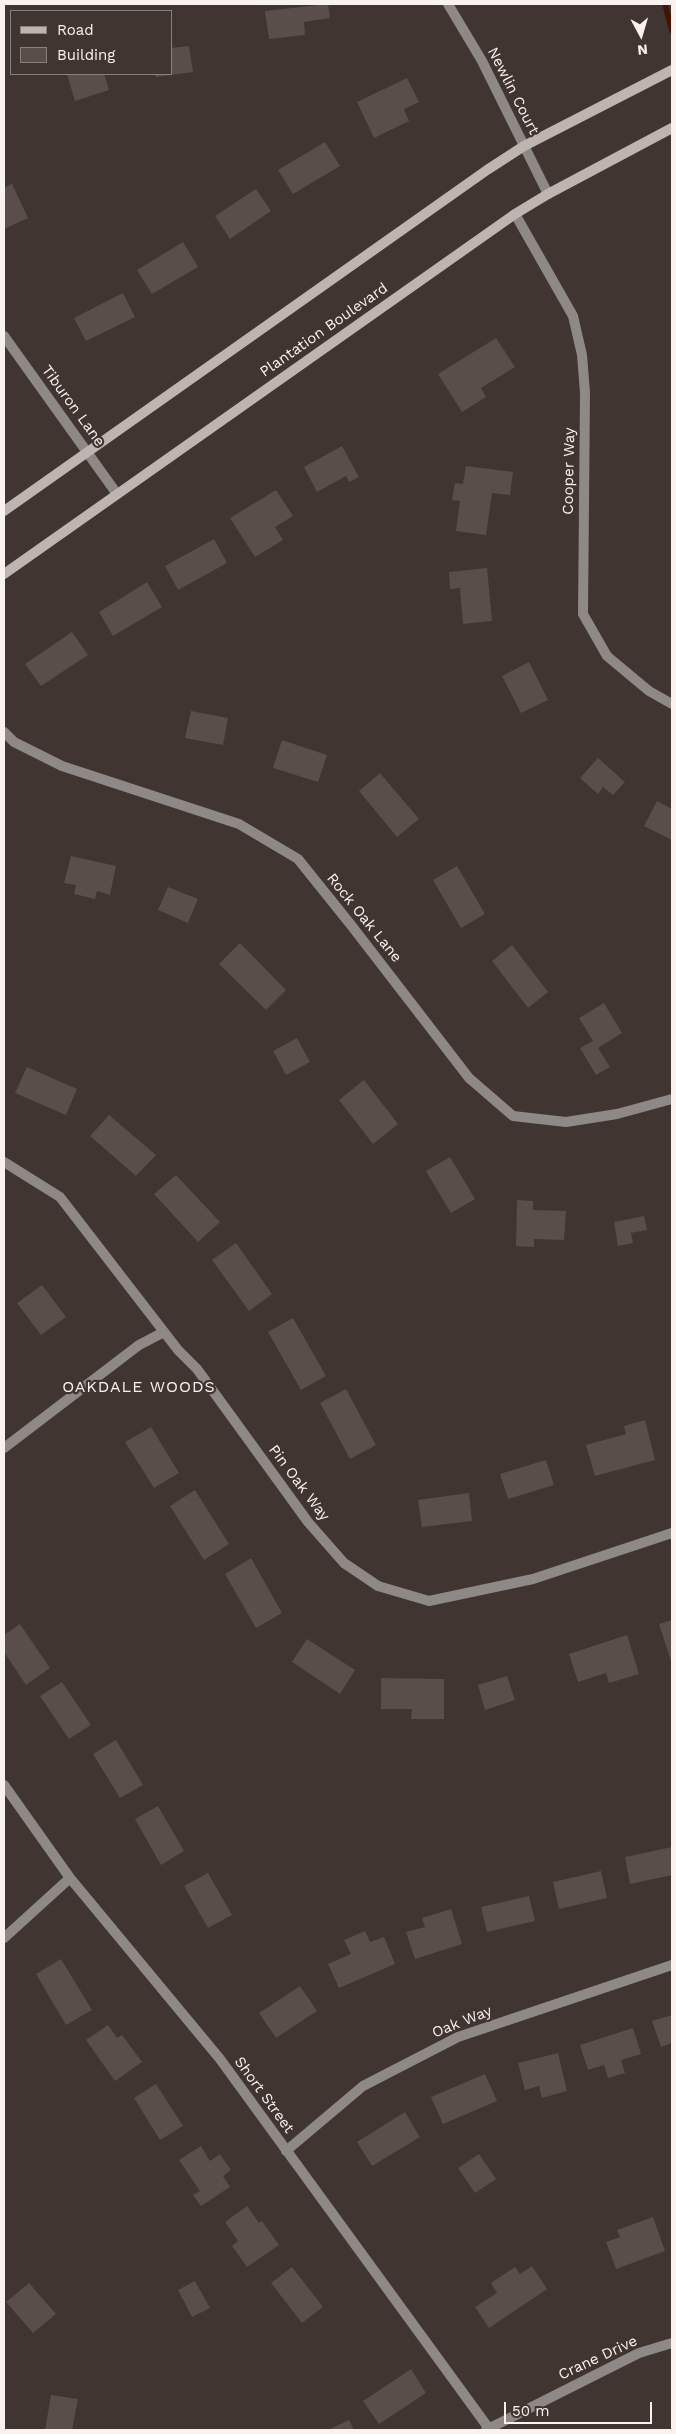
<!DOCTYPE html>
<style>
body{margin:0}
#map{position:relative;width:676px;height:2434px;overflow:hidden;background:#403530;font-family:"Work Sans",sans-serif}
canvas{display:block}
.frame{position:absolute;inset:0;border:5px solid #f9f2ef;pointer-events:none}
.legend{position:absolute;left:10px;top:10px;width:162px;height:65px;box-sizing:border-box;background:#403530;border:1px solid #8a817c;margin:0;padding:6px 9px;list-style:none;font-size:15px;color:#f9f2ef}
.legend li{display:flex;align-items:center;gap:10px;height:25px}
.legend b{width:25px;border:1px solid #8a817c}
.north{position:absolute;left:616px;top:10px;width:50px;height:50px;-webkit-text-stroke:4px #403530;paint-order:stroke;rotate:174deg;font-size:14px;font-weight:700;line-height:20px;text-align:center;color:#f9f2ef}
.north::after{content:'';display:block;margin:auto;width:18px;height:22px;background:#f9f2ef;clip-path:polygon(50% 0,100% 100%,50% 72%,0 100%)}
.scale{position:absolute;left:504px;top:2402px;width:148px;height:22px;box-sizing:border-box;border:2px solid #f9f2ef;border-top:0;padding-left:6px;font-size:15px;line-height:18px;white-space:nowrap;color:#f9f2ef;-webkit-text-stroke:4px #403530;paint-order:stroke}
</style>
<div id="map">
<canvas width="676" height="2434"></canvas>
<div class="frame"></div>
<ul class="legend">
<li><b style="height:6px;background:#beb5b1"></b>Road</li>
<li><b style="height:14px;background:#594e49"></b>Building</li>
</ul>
<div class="north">N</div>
<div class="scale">50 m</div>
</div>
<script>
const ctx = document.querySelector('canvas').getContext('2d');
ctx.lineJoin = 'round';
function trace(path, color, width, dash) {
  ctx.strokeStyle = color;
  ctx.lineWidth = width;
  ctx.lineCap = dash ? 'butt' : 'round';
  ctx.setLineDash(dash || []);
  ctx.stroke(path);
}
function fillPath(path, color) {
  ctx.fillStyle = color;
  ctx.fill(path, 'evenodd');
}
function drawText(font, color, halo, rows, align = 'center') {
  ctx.font = font + ' "Work Sans",sans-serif';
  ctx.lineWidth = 4.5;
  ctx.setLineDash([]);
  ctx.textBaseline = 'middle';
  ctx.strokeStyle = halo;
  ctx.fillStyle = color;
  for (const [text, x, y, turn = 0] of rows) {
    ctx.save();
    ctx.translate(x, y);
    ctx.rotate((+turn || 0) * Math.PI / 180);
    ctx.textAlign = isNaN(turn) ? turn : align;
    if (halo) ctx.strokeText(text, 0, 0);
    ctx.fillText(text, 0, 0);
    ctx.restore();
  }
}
const stream = new Path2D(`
 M665 4 672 31`);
const building = new Path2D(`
 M328 4 330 18 304 22 305 35 269 39 265 11Z
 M189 46 193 72 156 77 155 74H171V48Z
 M67 74H104L109 90 75 101Z
 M407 78 419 102 404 109 409 121 374 138 357 102Z
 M325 142 340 166 293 194 278 170Z
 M12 184 28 218 4 229V188Z
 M256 189 271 211 230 239 215 216Z
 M183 242 198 267 152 294 137 270Z
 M123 293 135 317 86 341 74 318Z
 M496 338 515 367 481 388 486 397 462 412 438 374Z
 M342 446 359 477 349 482 346 476 317 492 304 467Z
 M466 466 513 472 510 495 492 493 486 535 456 531 460 501 452 500 455 483 463 484Z
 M276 490 293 516 275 527 283 540 255 557 230 518Z
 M214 539 227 563 178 590 165 566Z
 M487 568 492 621 463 624 460 588 450 589 449 572Z
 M147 582 162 607 113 636 99 612Z
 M72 632 88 655 41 686 25 664Z
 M529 662 548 700 521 713 502 676Z
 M191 711 228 718 223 745 185 738Z
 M282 740 327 755 318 782 273 768Z
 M598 758 625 782 613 795 603 787 598 794 580 778Z
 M380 773 419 819 397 837 359 791Z
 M657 801 672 809V840L644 826Z
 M71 856 116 866 110 895 97 891 95 899 74 894 76 885 64 883Z
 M457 866 485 914 461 928 433 880Z
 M168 887 198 899 188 923 158 910Z
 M240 943 286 990 266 1010 219 964Z
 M512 945 548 992 528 1008 492 961Z
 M604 1003 622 1033 598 1048 610 1067 596 1075 580 1048 593 1041 579 1018Z
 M297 1038 310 1062 286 1075 273 1051Z
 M27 1067 77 1089 66 1115 15 1093Z
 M364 1080 398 1124 373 1144 339 1100Z
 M109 1115 156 1155 136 1176 90 1136Z
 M450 1157 475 1199 451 1213 426 1171Z
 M176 1175 220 1222 198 1242 154 1194Z
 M517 1200 533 1201V1210L566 1211 564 1240 534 1239V1247L516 1246Z
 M644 1216 647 1230 631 1233 633 1243 618 1246 614 1222Z
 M236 1243 272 1294 249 1311 212 1260Z
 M42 1285 66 1317 41 1335 17 1303Z
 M293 1318 326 1376 301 1390 268 1332Z
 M346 1389 376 1445 350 1459 320 1403Z
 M645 1420 655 1460 595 1476 586 1445 626 1434 624 1426Z
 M151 1427 179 1473 154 1488 125 1442Z
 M546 1460 554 1485 508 1499 500 1474Z
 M195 1490 229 1544 204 1560 170 1506Z
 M469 1493 472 1521 422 1527 418 1500Z
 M251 1558 282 1613 256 1628 225 1574Z
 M672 1620V1664L659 1624Z
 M20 1624 50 1668 26 1685 4 1652V1635Z
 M627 1635 639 1674 609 1683 606 1673 578 1682 569 1654Z
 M307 1639 355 1670 340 1694 292 1662Z
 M507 1676 515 1700 485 1710 478 1685Z
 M381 1678 444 1679V1719H411L412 1709H381Z
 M62 1682 91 1725 69 1739 40 1696Z
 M116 1740 143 1785 120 1798 93 1754Z
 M158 1806 184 1851 161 1865 135 1819Z
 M672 1847V1875L630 1884 625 1857Z
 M601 1871 607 1898 559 1909 553 1882Z
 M208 1873 232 1915 208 1928 184 1886Z
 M529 1896 535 1921 487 1932 481 1907Z
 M451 1909 462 1944 415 1959 406 1932 425 1927 422 1918Z
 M365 1931 370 1942 384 1937 395 1964 339 1988 328 1964 351 1954 344 1940Z
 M61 1959 92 2010 66 2025 36 1974Z
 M300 1986 317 2011 276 2038 259 2013Z
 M672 2015V2043L661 2047 652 2021Z
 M108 2025 117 2038 122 2035 142 2062 115 2081 86 2040Z
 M633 2028 641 2054 621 2060 625 2073 608 2078 604 2065 588 2070 580 2045Z
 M558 2053 567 2091 542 2098 539 2086 525 2090 518 2063Z
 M485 2074 497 2101 443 2124 431 2097Z
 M156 2084 183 2126 160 2140 134 2098Z
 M405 2112 420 2137 372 2166 357 2142Z
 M201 2146 210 2161 220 2154 231 2170 223 2176 230 2187 201 2206 193 2195 200 2191 179 2160Z
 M479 2154 496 2179 475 2193 458 2168Z
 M247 2206 259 2223 262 2221 279 2245 247 2267 232 2246 238 2241 225 2222Z
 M653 2217 665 2251 616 2269 606 2242 620 2237 617 2230Z
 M532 2266 547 2289 489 2328 475 2307 497 2293 491 2283 515 2267 520 2274Z
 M292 2267 323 2307 302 2323 271 2283Z
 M195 2281 210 2308 192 2317 178 2290Z
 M29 2283 56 2314 33 2333 6 2302Z
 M411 2369 426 2393 379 2424 363 2401Z
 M51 2395 78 2399 72 2430H45Z
 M349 2420 354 2430H328Z`);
const street = new Path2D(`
 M448 4 482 61 548 194
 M515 214 573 316 582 355 585 393 583 614 607 656 649 691 672 704
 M4 336 117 494
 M4 732 14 742 62 766 239 824 298 859 351 925 469 1078 513 1116 566 1122 617 1114 672 1099
 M4 1162 60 1197 178 1350 197 1369 308 1522 344 1563 378 1586 429 1601 533 1579 672 1533
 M4 1448 139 1345 164 1332
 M4 1785 70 1878 220 2059 490 2430
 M4 1938 70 1878
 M286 2151 363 2086 458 2037 672 1965
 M486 2430 639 2353 672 2343`);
const secondary = new Path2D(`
 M4 511 487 170 524 146 672 70
 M4 574 515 214 548 194 672 128`);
const streetNames = [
 ["Newlin Court",513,91,63],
 ["Plantation Boulevard",324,330,-35],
 ["Tiburon Lane",73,406,54],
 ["Cooper Way",569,471,-89],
 ["Rock Oak Lane",364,918,51],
 ["Pin Oak Way",299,1483,53],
 ["Oak Way",462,2022,-22],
 ["Short Street",264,2095,54],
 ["Crane Drive",598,2358,-25]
];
const neighbourhoodNames = [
 ["OAKDALE WOODS",139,1387]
];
trace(stream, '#421500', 5.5);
fillPath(building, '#594e49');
trace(street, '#8e8886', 10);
trace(secondary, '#beb5b1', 10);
drawText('15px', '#f9f2ef', '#403530', streetNames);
ctx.letterSpacing = '1px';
drawText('16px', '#f9f2ef', '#403530', neighbourhoodNames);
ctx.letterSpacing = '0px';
</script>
